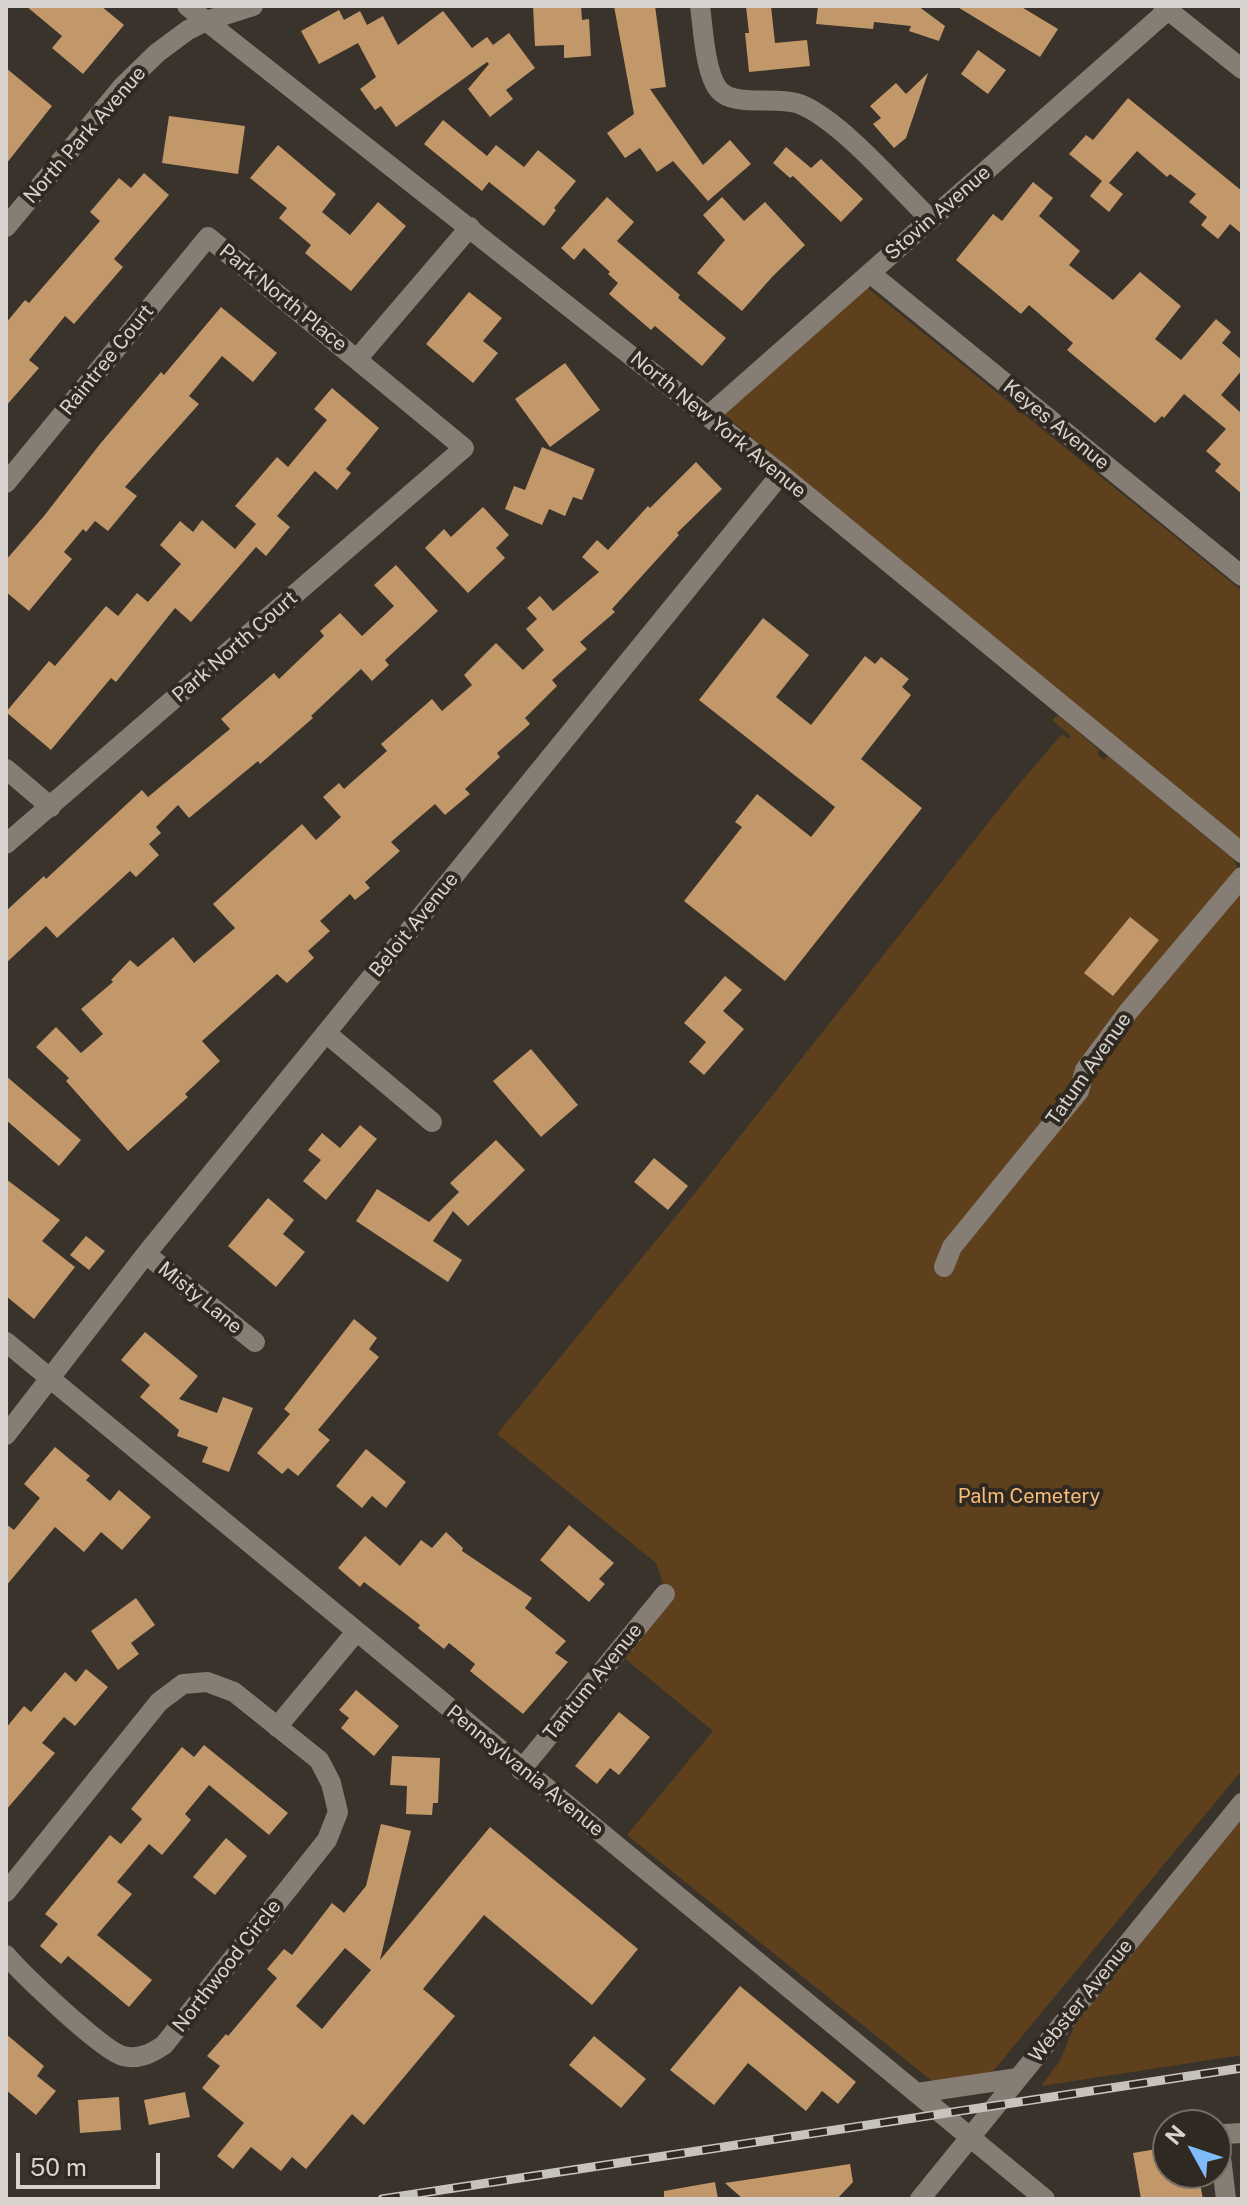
<!DOCTYPE html>
<style>
body{margin:0}
#map{position:relative;width:1248px;height:2205px;overflow:hidden;background:#3a332b;font-family:"Public Sans",sans-serif}
canvas{display:block}
.frame{position:absolute;inset:0;border:8px solid #d8d3ce;pointer-events:none}
.north{position:absolute;left:1152px;top:2109px;width:80px;height:80px;box-sizing:border-box;background:#302921;border:2px solid #736d66;border-radius:50%;rotate:310deg;font-size:22px;font-weight:700;line-height:32px;text-align:center;color:#d8d3ce}
.north::after{content:'';display:block;margin:auto;width:28px;height:36px;background:#7fbdfa;clip-path:polygon(50% 0,100% 100%,50% 72%,0 100%)}
.scale{position:absolute;left:16px;top:2153px;width:144px;height:36px;box-sizing:border-box;border:4px solid #d8d3ce;border-top:0;padding-left:10px;font-size:24px;line-height:28px;white-space:nowrap;color:#d8d3ce;-webkit-text-stroke:6px #302921;paint-order:stroke}
</style>
<div id="map">
<canvas width="1248" height="2205"></canvas>
<div class="frame"></div>
<div class="north">N</div>
<div class="scale">50 m</div>
</div>
<script>
const ctx = document.querySelector('canvas').getContext('2d');
ctx.lineJoin = 'round';
function fillPath(path, color) {
  ctx.fillStyle = color;
  ctx.fill(path, 'evenodd');
}
function trace(path, color, width, dash) {
  ctx.strokeStyle = color;
  ctx.lineWidth = width;
  ctx.lineCap = dash ? 'butt' : 'round';
  ctx.setLineDash(dash || []);
  ctx.stroke(path);
}
function drawText(font, color, halo, rows, align = 'center') {
  ctx.font = font + ' "Public Sans",sans-serif';
  ctx.lineWidth = 8;
  ctx.setLineDash([]);
  ctx.textBaseline = 'middle';
  ctx.strokeStyle = halo;
  ctx.fillStyle = color;
  for (const [text, x, y, turn = 0] of rows) {
    ctx.save();
    ctx.translate(x, y);
    ctx.rotate((+turn || 0) * Math.PI / 180);
    ctx.textAlign = isNaN(turn) ? turn : align;
    if (halo) ctx.strokeText(text, 0, 0);
    ctx.fillText(text, 0, 0);
    ctx.restore();
  }
}
const green = new Path2D(`
 M864 285 1242 591V845L721 412Z
 M1058 715 1099 750 1097 754 1104 760 1108 756 1233 859 1242 876V1770L990 2075 937 2085 627 1835 713 1731 623 1657 676 1593 663 1583 656 1563 497 1434 691 1198 1015 789 1062 734 1068 739 1071 736 1052 720Z
 M1242 1819V2055L1041 2086 1060 2061 1075 2024Z`);
const building = new Path2D(`
 M26 6H101L124 25 83 74 52 48 62 36Z
 M533 6H581L582 20 589 19 591 56 564 58V45L535 46Z
 M614 6H655L666 87 650 89 703 165 730 140 751 164 708 201 673 161 657 172 640 148 625 158 607 133 634 114Z
 M746 6H771L775 43 807 40 810 66 749 72 745 33H749Z
 M818 6H918L945 26 939 41 909 31 911 26 874 22 873 29 816 24Z
 M956 6H1020L1058 29 1040 57Z
 M339 10 344 20 360 11 367 25 383 16 398 45 443 11 472 48 487 37 493 45 509 33 535 68 506 90 513 99 490 117 468 89 489 64 487 62 396 127 381 106 375 110 360 89 376 77 358 43 319 64 301 31Z
 M978 50 1006 70 988 94 961 74Z
 M6 68 52 106 6 164Z
 M928 73 906 138 894 148 873 124 881 118 870 106 896 83 906 94Z
 M1128 98 1242 191V234L1230 224 1218 239 1201 225 1207 217 1189 202 1196 194 1170 174 1167 177 1137 151 1109 183 1123 194 1109 212 1090 196 1102 181 1069 154 1086 135 1093 140Z
 M169 116 245 126 238 174 162 163Z
 M443 120 487 156 496 145 524 167 538 150 576 181 554 208 556 210 544 226 489 182 482 191 424 144Z
 M278 145 336 194 322 212 350 235 378 202 406 226 351 291 305 253 311 245 279 218 287 208 250 178Z
 M786 147 811 168 821 159 863 199 841 222 793 176 790 178 773 163Z
 M144 173 169 195 114 259 123 267 74 324 65 316 29 360 39 368 6 406V323L25 300 29 303 100 221 90 212 119 178 131 188Z
 M1033 182 1053 198 1039 216 1080 251 1069 265 1113 300 1140 272 1181 306 1155 339 1181 360 1216 319 1231 332 1222 343 1242 360V370L1221 395 1240 412 1242 410V494L1215 471 1221 464 1206 451 1226 429 1184 394 1164 418 1162 416 1155 423 1067 350 1073 343 1029 305 1021 314 956 260 993 214 1002 221Z
 M607 197 634 222 617 241 680 295 678 298 726 338 702 366 655 326 651 330 609 294 618 283 608 274 610 272 584 248 574 260 561 248Z
 M722 197 744 221 765 202 805 245 772 277 742 311 697 273 725 240 703 215Z
 M469 292 502 318 483 341 498 353 473 383 426 344Z
 M221 307 277 353 253 382 222 356 189 396 199 404 125 487 137 496 108 531 95 521 86 532 83 529 64 552 72 559 29 611 6 592V560L44 516 100 444 161 372 164 375Z
 M565 363 600 410 550 447 515 399Z
 M332 388 379 428 346 469 351 473 337 490 315 471 277 516 290 527 266 556 256 547 191 622 175 608 116 682 111 678 51 750 6 712 49 661 55 666 106 606 118 616 137 593 148 602 181 564 160 545 180 521 193 532 202 520 235 549 256 524 235 506 277 457 288 467 327 420 314 409Z
 M542 447 595 469 582 500 573 497 565 516 549 509 542 525 505 509 514 486 525 490Z
 M696 462 722 489 677 533 679 535 612 609 615 612 580 642 587 649 552 680 557 686 525 718 530 724 497 753 500 757 465 789 470 794 445 815 435 804 391 842 400 851 365 882 370 888 355 900 350 894 320 921 330 931 308 951 314 958 287 983 277 974 202 1041 220 1061 185 1094 188 1097 128 1151 66 1081 69 1078 36 1047 56 1027 81 1053 103 1034 81 1009 113 982 111 980 130 960 138 967 173 937 194 963 235 928 213 904 302 824 316 840 341 817 323 797 339 783 344 789 387 751 381 744 432 699 442 711 472 685 464 675 496 643 523 670 544 650 526 629 537 619 527 608 540 596 553 611 599 572 582 557 597 540 608 550 648 506 650 508Z
 M483 507 509 535 496 548 505 558 468 593 425 548 444 529 451 537Z
 M396 565 438 611 385 660 389 665 372 681 361 669 311 716 313 718 260 764 258 761 189 818 178 805 156 827 161 833 149 844 159 855 136 877 130 871 57 938 46 926 6 963V911L44 876 46 879 142 790 148 797 230 729 221 719 274 673 279 679 324 636 320 631 340 613 362 636 394 606 374 585Z
 M763 618 809 655 776 697 811 725 865 656 875 664 881 657 909 679 902 687 911 695 861 759 922 808 785 981 684 901 742 827 735 822 757 794 811 837 835 807 699 700Z
 M1130 917 1159 940 1113 996 1084 973Z
 M725 976 742 990 723 1011 744 1029 704 1075 689 1062 706 1042 684 1023Z
 M531 1049 578 1105 541 1137 493 1081Z
 M6 1076 81 1140 59 1166 6 1120Z
 M360 1125 377 1139 326 1200 303 1181 321 1160 308 1150 322 1133 340 1148Z
 M496 1140 525 1170 468 1226 453 1211 433 1241 462 1260 448 1282 356 1221 377 1189 429 1222 459 1192 450 1183Z
 M654 1158 688 1186 668 1210 634 1182Z
 M6 1179 60 1220 42 1241 75 1267 34 1319 6 1296Z
 M268 1198 294 1220 283 1234 305 1252 276 1287 228 1246Z
 M86 1236 105 1251 89 1270 70 1255Z
 M354 1319 377 1338 369 1349 379 1357 318 1430 330 1440 298 1476 288 1468 282 1474 257 1453 290 1414 284 1409Z
 M145 1332 198 1376 179 1399 217 1413 223 1397 253 1408 229 1472 202 1462 208 1447 177 1436 179 1430 140 1397 150 1385 121 1360Z
 M55 1447 90 1476 86 1480 110 1501 119 1490 151 1517 122 1550 101 1532 84 1552 55 1527 6 1586V1524L14 1530 40 1498 24 1484Z
 M366 1449 406 1482 386 1508 372 1496 362 1508 336 1486Z
 M569 1525 614 1563 599 1579 605 1584 589 1602 540 1560Z
 M446 1532 463 1548 462 1551 532 1598 525 1608 566 1641 555 1653 568 1662 523 1714 470 1671 475 1664 449 1643 444 1649 418 1628 420 1625 364 1582 360 1587 338 1568 365 1536 400 1566 421 1540 432 1548Z
 M136 1598 155 1625 131 1643 139 1654 118 1670 91 1631Z
 M86 1669 108 1687 75 1726 64 1717 42 1743 55 1753 6 1810V1728L24 1706 31 1712 65 1672 76 1682Z
 M356 1690 399 1726 374 1756 341 1728 349 1718 339 1710Z
 M619 1712 650 1737 619 1775 610 1768 597 1784 575 1766Z
 M204 1745 288 1813 269 1835 209 1785 185 1814 191 1820 162 1855 149 1844 117 1882 132 1894 97 1935 152 1980 129 2007 68 1956 61 1964 40 1946 58 1924 45 1914 110 1835 121 1844 142 1819 131 1809 182 1747 194 1757Z
 M392 1756 440 1758 438 1803H433L432 1815 406 1814 407 1786 390 1785Z
 M381 1824 411 1831 380 1960 490 1827 638 1949 592 2005 484 1915 423 1989 455 2016 364 2125 352 2114 306 2169 292 2157 281 2171 251 2147 233 2169 217 2156 244 2123 202 2088 220 2066 207 2056 226 2034 228 2036 277 1978 267 1969 284 1949 292 1955 332 1903 344 1913 366 1886ZM345 1948 371 1970 322 2029 296 2006Z
 M226 1838 247 1856 215 1895 193 1877Z
 M740 1986 856 2082 838 2104 822 2091 806 2111 748 2063 714 2105 670 2070Z
 M6 2034 44 2066 37 2076 56 2091 36 2115 6 2090Z
 M594 2036 646 2079 621 2108 569 2065Z
 M185 2092 190 2117 149 2125 144 2100Z
 M119 2097 121 2130 80 2133 78 2100Z
 M1168 2147V2173H1198L1203 2199H1141L1133 2153Z
 M850 2164 853 2182 837 2199H743L725 2183Z
 M715 2182 718 2199H664V2191Z`);
const minor = new Path2D(`
 M187 6 781 474 1242 853
 M700 6C703 27 705 74 719 90 734 108 779 95 802 105 843 123 897 187 931 220
 M1163 6 1242 69
 M6 227 123 86 157 53 188 30 206 21 253 6
 M870 273 1242 576
 M357 359 470 227
 M708 416 1168 10
 M6 483 208 237 464 448 6 844
 M6 769 51 807
 M326 1033 432 1122
 M146 1254 255 1342
 M944 1267 952 1247 1079 1091 1085 1070 1128 1012 1242 877
 M6 1342 1045 2199
 M6 1435 146 1254 781 474
 M277 1727 356 1632
 M521 1770 665 1594
 M6 1892 159 1702 183 1684 207 1682 234 1692 319 1760 331 1783 338 1812 327 1840 164 2045C152 2053 139 2060 123 2056 103 2051 22 1974 6 1955
 M917 2093 1018 2078
 M920 2199 1242 1803
 M1226 2199 1219 2141 1225 2134 1242 2133`);
const rail = new Path2D(`
 M382 2199 1242 2068`);
const streetNames = [
 ["North Park Avenue",85,135,-49],
 ["Stovin Avenue",938,213,-41],
 ["Park North Place",283,298,39],
 ["Raintree Court",107,360,-51],
 ["North New York Avenue",718,425,39],
 ["Keyes Avenue",1056,425,39],
 ["Park North Court",235,647,-41],
 ["Beloit Avenue",414,925,-51],
 ["Tatum Avenue",1089,1069,-55],
 ["Misty Lane",200,1298,39],
 ["Tantum Avenue",593,1682,-51],
 ["Pennsylvania Avenue",525,1771,39],
 ["Northwood Circle",227,1966,-52],
 ["Webster Avenue",1081,2001,-51]
];
const parkNames = [
 ["Palm Cemetery",1029,1497]
];
fillPath(green, '#5e401c');
fillPath(building, '#c2986a');
trace(minor, '#867d74', 20);
trace(rail, '#c8c2bd', 9);
trace(rail, '#302921', 6, [18]);
drawText('20px', '#d8d3ce', '#302921', streetNames);
drawText('20px', '#f8bc78', '#302921', parkNames);
</script>
